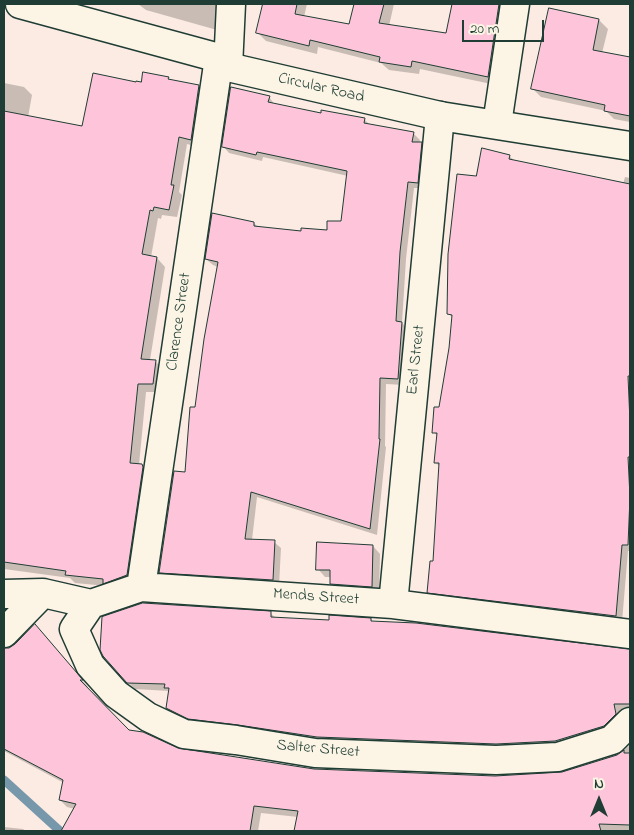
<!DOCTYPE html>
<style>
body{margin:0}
#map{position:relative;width:634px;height:835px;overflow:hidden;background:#fcebe3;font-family:"Indie Flower",sans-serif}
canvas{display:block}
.frame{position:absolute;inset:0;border:5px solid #1f3d34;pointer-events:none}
.north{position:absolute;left:574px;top:775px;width:50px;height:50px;-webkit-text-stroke:4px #fcf5e5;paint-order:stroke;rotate:0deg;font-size:14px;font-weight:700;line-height:20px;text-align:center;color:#1f3d34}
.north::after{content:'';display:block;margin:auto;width:18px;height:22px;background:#1f3d34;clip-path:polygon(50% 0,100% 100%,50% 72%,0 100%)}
.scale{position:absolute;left:462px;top:20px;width:82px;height:22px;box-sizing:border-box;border:2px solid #1f3d34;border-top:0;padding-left:6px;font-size:15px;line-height:18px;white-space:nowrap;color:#1f3d34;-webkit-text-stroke:4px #fcf5e5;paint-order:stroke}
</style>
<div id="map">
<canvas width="634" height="835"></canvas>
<div class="frame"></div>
<div class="north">N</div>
<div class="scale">20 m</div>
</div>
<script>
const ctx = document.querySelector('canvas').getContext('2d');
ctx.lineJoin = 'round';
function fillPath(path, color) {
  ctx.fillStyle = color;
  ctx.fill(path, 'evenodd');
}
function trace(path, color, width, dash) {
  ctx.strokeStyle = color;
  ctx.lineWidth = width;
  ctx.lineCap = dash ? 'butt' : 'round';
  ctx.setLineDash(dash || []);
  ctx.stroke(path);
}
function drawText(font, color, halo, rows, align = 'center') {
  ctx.font = font + ' "Indie Flower",sans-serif';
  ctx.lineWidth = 4.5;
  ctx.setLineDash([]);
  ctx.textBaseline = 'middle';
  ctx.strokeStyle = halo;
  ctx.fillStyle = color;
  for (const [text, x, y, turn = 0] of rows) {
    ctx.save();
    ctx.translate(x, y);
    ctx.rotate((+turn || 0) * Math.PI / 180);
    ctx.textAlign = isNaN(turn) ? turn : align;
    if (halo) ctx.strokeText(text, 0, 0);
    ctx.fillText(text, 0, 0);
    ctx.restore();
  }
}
const shadow = new Path2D(`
 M138 4H226L217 30 146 10Z
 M265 4H307L304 17 350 25 356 4H394L389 26 447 34 453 4H505L496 85 420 69 419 74 389 70 381 63 318 47 317 54 266 41 258 33Z
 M550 10 599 20 608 29 602 53 630 58V122L614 119 606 111 541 97 532 88Z
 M168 78 172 81 199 86 207 94 199 147 187 144 179 192 182 195 177 217 162 215 161 219 158 218 151 257 157 258 165 267 150 360 155 361 163 369 161 392H146L139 465H141L150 473 135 583 107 586 75 583 70 578 4 569V83L24 87 32 95 28 117 83 128 142 83Z
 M269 97 275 105 322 114 364 119 371 126 413 133 420 140 419 143H421L428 150 424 188H414L406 259 402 323 408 329 404 385 386 384 385 446 386 447 377 535 257 497 252 540 274 542 281 548 279 586 167 578 160 572 186 473 218 267 213 265 206 259 254 223 259 228 302 233 328 232 342 223 348 176 263 157 262 161 229 153 223 146Z
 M509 156 515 161 623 184 625 177 630 178V551H628L622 622 435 599 428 592 435 562 440 467 435 462 438 437 434 432 440 409 450 348 453 318 449 314 477 177Z
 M373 546 380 554 379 594 338 591 331 584V577H325L318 569Z
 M270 613 277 619 330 621 371 619 373 622 630 650V715L611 733 563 748 324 744 196 725 174 715 167 708 170 692 169 691 135 689 128 682Z
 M42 632 88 687H85L129 731 182 751 312 770 495 777 563 773 617 756 630 745V831H295L298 817 261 813 258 831H62L75 809 67 807 60 800 64 783 4 751V650Z
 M4 827 23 829 26 831H4Z`);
const stream = new Path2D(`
 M4 780 60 831`);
const building = new Path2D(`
 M263 4H297L295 14 349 24 354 4H384L379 23 446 33 452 4H499L488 77 412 61 411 67 379 62 380 57 310 40 309 46 256 33Z
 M549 8 599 19 593 50 630 57V116L604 111 605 105 531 89Z
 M143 72 169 77 168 79 199 85 191 140 179 137 171 185H174L169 210 154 207 153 211 150 210 142 254 157 257 141 359 156 360 153 384H138L130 463 142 464 143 467 127 575 103 584V579L65 575 66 571 4 562V111L82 126 93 73 136 82V81L141 82Z
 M231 87 270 96 268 102 321 113V110L365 118 364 123 414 132 412 142H422L418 183 408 182 400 252 396 321 402 322 398 379 380 378 379 439H380L370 529 251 492 245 539 275 540 273 580 159 573 174 471 185 472 190 407H195L204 339 218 262 205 259 212 213 254 222V226L301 231V228L327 230V221H341L347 171 257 152 256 155 222 147Z
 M482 148 510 155 509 159 630 184V376H628L630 422V457H628L630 497 628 545H622L616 616 427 593 430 561H433L439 463H434L437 433H432L434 407H439L449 348 452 315 447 314 448 254 457 174 476 176Z
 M317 542 373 545 372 587 330 584V570H316Z
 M143 603 271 611V617L329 620V615L371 618V621L416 623 630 649V704H614L616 714 604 726 555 741 496 744 317 737 238 725 188 719 166 708 169 688H164L165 684 127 683 103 656 100 650 102 617Z
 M35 624 83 680H80L129 730 143 732 178 748 314 769 495 776 562 772 617 755 624 750V753H630V825L599 824 601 831H294L298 811 254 806 250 831H61L76 804 59 800 63 780 4 749V648H9L15 644Z`);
const street = new Path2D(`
 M228 67 231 4
 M497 124 515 4
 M141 587 219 58
 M4 594 43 593 91 604 141 587 393 604 630 634
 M91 604 74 629 90 665 116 694 148 717 184 734 236 740 315 753 496 760 558 757 612 740 630 722
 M393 604 440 116
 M4 633 43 593`);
const secondary = new Path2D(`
 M20 4 219 58 228 67 440 116 630 146`);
const streetNames = [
 ["Circular Road",321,89,13],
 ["Clarence Street",180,322,-82],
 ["Earl Street",417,360,-84],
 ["Mends Street",316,598,4],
 ["Salter Street",318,750,5]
];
fillPath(shadow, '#0003');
trace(stream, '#7798aa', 9);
fillPath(building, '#fec4d9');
trace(building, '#1f3d34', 1);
trace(street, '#1f3d34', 31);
trace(secondary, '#1f3d34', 31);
trace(street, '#fcf5e5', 28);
trace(secondary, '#fcf5e5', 28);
drawText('16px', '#1f3d34', '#fcf5e5', streetNames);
</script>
